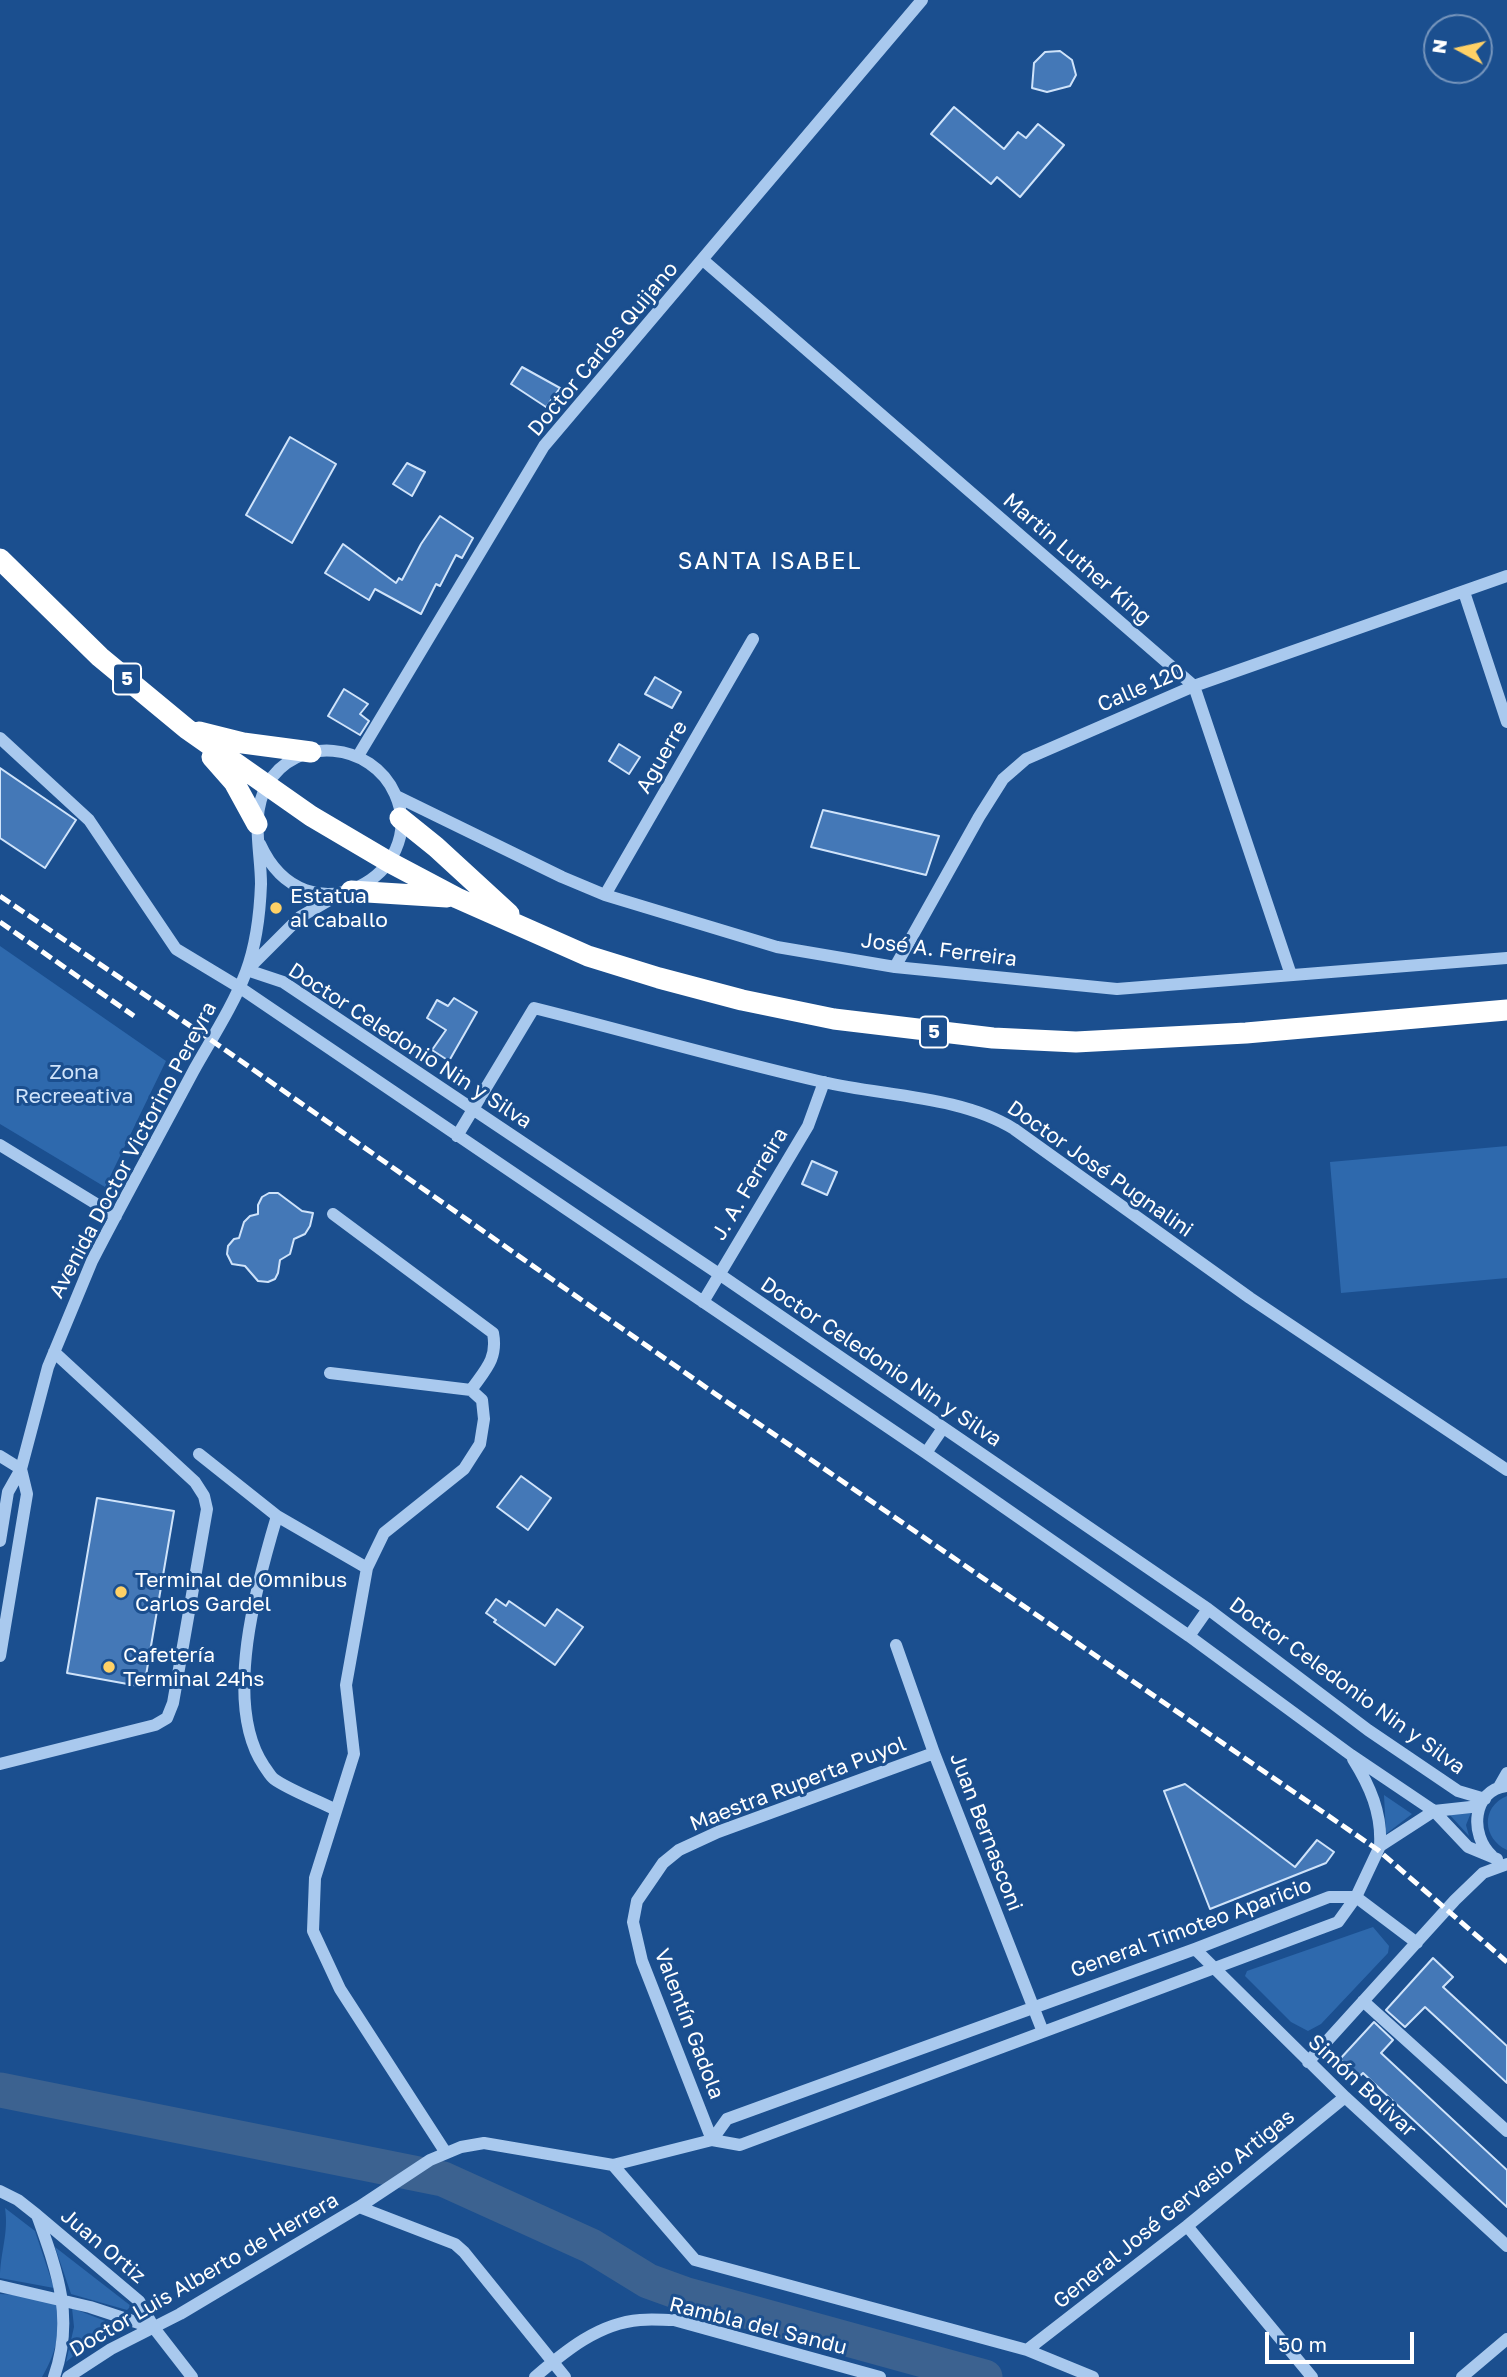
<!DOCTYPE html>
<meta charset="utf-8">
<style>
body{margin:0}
#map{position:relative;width:1507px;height:2377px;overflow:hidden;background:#1b4f8f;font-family:"Golos Text",sans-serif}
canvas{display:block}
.north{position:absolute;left:1423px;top:14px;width:70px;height:70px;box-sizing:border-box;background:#1b4f8f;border:2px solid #7695bc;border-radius:50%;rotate:278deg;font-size:19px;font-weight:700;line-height:28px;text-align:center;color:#fff}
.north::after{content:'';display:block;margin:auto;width:24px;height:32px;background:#ffd166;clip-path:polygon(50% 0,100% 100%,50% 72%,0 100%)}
.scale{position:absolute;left:1265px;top:2332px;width:149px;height:32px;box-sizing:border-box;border:4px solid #fff;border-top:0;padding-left:9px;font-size:21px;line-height:24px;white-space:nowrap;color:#fff;-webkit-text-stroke:5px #1b4f8f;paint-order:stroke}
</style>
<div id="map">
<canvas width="1507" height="2377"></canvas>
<div class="north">N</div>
<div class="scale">50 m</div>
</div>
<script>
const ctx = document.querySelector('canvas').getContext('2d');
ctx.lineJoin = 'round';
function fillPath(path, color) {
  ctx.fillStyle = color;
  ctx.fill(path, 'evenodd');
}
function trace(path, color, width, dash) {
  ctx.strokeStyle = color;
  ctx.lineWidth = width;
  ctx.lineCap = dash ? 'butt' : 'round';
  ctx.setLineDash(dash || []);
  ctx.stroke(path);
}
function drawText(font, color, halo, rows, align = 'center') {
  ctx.font = font + ' "Golos Text",sans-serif';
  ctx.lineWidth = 6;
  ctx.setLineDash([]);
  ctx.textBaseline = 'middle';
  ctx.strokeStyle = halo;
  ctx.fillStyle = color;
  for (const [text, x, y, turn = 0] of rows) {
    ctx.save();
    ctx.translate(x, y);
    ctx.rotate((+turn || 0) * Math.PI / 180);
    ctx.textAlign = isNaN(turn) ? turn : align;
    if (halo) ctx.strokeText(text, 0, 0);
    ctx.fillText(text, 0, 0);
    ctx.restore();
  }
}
const green = new Path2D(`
 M0 946 166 1061 105 1187 0 1124Z
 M1507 1146V1278L1341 1293 1330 1162Z
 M1384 1795 1412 1814 1386 1834Z
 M1507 1796V1850C1483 1839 1480 1807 1507 1796Z
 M1472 1810 1466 1825 1469 1836 1449 1814Z
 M1373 1927 1389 1946 1388 1953 1321 2024 1308 2031 1291 2022 1245 1976 1247 1971Z
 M5 2208 35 2231 54 2288 0 2278C0 2253 9 2233 5 2208Z
 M55 2247 131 2306 127 2310 71 2294Z
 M0 2294 20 2295 59 2305C58 2337 58 2349 42 2377H0Z
 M72 2308 113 2324 66 2362 74 2327Z`);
const river = new Path2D(`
 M0 2090 443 2179 591 2246 648 2281 684 2294 985 2377`);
const building = new Path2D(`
 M1060 51 1072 60 1076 75 1070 86 1047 92 1032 88 1034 63 1045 52Z
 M954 107 1004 149 1018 132 1026 138 1038 124 1064 145 1020 197 997 177 991 184 931 134Z
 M522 367 560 388 546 407 511 384Z
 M290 437 336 464 292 543 246 515Z
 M407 463 425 472 412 496 393 484Z
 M440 516 473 538 462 558 456 555 440 586 436 584 421 614 375 589 369 600 325 573 343 544 396 583 399 578 402 580 421 544Z
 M655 677 681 692 672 708 645 694Z
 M344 689 368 704 360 714 369 721 360 735 328 716Z
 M619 744 640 757 629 774 609 761Z
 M0 768 76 820 45 868 0 838Z
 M823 810 939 836 926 875 811 847Z
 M454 998 477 1012 449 1061 432 1050 446 1030 427 1018 437 1000 448 1006Z
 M812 1161 837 1172 827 1195 802 1184Z
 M269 1193H278L302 1211 313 1213 310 1226 305 1234 294 1239 290 1254 280 1260 278 1273 275 1279 268 1282 258 1281 245 1266 232 1264 227 1254 228 1246 234 1239 239 1238 244 1222 250 1216 258 1214V1205L262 1197Z
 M521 1476 551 1498 528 1530 497 1507Z
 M97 1498 174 1511 144 1687 67 1673Z
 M496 1599 506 1606 509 1601 545 1626 557 1609 583 1627 555 1665 494 1622 496 1620 486 1613Z
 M1185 1784 1295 1867 1317 1840 1334 1852 1326 1863 1210 1909 1164 1791Z
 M1433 1958 1453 1977 1443 1987 1507 2046V2083L1425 2007 1405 2027 1386 2010Z
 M1374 2022 1393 2040 1381 2053 1507 2170V2207L1363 2073 1359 2077 1340 2059Z`);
const minor = new Path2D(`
 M703 260 1194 686 1291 975
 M1464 592 1507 722
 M0 738 89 820 176 949 239 987 926 1453 1189 1636 1351 1755 1434 1811 1468 1847 1497 1859
 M358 756 544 446 922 0
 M396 796 562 877 605 895 777 947 895 967 1117 989 1507 958
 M605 895 753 639
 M895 967 979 817 1003 779 1026 759 1194 686 1507 576
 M247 970 283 982 719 1274 1208 1609 1368 1730 1458 1791 1485 1799
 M247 970 300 917 338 895
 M457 1136 534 1008C630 1032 726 1060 823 1082 884 1096 961 1096 1014 1129L1250 1298 1507 1470
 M0 1145 116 1216
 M333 1214 493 1333C498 1359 485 1370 471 1390
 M703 1302 808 1126 824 1082
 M330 1373 471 1390 482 1400 484 1419 480 1444 464 1469 384 1533 367 1568 346 1685 354 1754 315 1878 313 1931 340 1989 446 2153
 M926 1453 943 1428
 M199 1454 277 1516 367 1568
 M0 1456 21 1469
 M277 1516C257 1583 222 1704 264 1766 267 1770 270 1776 274 1779 289 1790 319 1801 336 1810
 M0 1541 8 1492 21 1469 48 1367 92 1261C125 1197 160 1134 194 1070 212 1038 233 1006 246 972 256 945 260 912 261 884 261 851 250 815 267 785 296 734 372 742 395 794 431 874 306 945 260 844
 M1189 1636 1208 1609
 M896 1645 934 1753 1043 2032
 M0 1656 27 1494 21 1469
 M1353 1759C1370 1786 1382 1813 1380 1846
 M0 1764 155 1725 167 1718 173 1703 207 1509 204 1496 195 1482 54 1352
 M1499 1787 1507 1773
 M1492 1856C1469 1835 1472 1790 1507 1786
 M1356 1897 1417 1943
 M1195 1949 1345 2097 1507 2246
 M1363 2001 1507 2131
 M1308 2062 1455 1900 1483 1873 1507 1864
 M712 2140 727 2119 1195 1949 1329 1897H1356
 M712 2140 642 1961 633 1922 637 1901 663 1863 679 1850 718 1832 934 1753
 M613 2165 695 2260 1027 2350 1093 2377
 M0 2191 18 2200 37 2215 139 2301 154 2328 192 2377
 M359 2207 455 2244 464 2252 565 2377
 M37 2215C57 2271 75 2318 54 2377
 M1187 2226 1312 2377
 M0 2286 90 2307 154 2328
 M1027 2350 1187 2226 1345 2097
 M68 2377 111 2349 180 2314 359 2207 430 2160 461 2147 484 2143 613 2165 712 2140 740 2145 1338 1922 1356 1897 1380 1846 1434 1811 1480 1806
 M535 2377C565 2351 599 2323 640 2320 651 2319 663 2320 674 2320L880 2377
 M1462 2377 1507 2339`);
const highway = new Path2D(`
 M0 559 100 657 187 729 311 816 389 862 457 898 588 956 659 978 742 1000 834 1019 993 1038 1076 1042 1246 1033 1507 1010
 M199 732 243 743 311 752
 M212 757 234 782 257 824
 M400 818 436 847 509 914
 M351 891 447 897`);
const rail = new Path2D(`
 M0 896 211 1040 714 1393 1378 1850 1507 1962
 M0 922 134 1016`);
const markers = [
 [276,908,7,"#ffd166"],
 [121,1592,7,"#ffd166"],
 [109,1667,7,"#ffd166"]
];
const shields = [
 [127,679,28],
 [934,1032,28]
];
const shieldNames = [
 ["5",127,679],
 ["5",934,1032]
];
const streetNames = [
 ["Doctor Carlos Quijano",603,349,-50],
 ["Martin Luther King",1077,559,41],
 ["Calle 120",1141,688,-23],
 ["Aguerre",662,757,-60],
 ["José A. Ferreira",939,950,7],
 ["Doctor Celedonio Nin y Silva",410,1046,33],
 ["Avenida Doctor Victorino Pereyra",133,1150,-62],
 ["Doctor José Pugnalini",1100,1169,35],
 ["J. A. Ferreira",750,1184,-59],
 ["Doctor Celedonio Nin y Silva",881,1362,34],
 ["Doctor Celedonio Nin y Silva",1347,1686,36],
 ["Maestra Ruperta Puyol",798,1784,-21],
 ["Juan Bernasconi",986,1832,69],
 ["General Timoteo Aparicio",1191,1928,-20],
 ["Valentín Gadola",689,2024,69],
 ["Simón Bolivar",1362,2086,43],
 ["General José Gervasio Artigas",1174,2209,-39],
 ["Juan Ortiz",103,2246,40],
 ["Doctor Luis Alberto de Herrera",204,2275,-30],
 ["Rambla del Sandu",758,2326,14]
];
const poiNames = [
 ["Estatua",290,896],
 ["al caballo",290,920],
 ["Terminal de Omnibus",135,1580],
 ["Carlos Gardel",135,1604],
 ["Cafetería",123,1655],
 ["Terminal 24hs",123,1679]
];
const parkNames = [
 ["Zona",74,1072],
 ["Recreeativa",74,1096]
];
const neighbourhoodNames = [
 ["SANTA ISABEL",770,562]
];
fillPath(green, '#2e69ad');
trace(river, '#3c6290', 35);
fillPath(building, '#4478b7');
trace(building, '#cfe3fa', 2);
trace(minor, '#a9c9ee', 12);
trace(highway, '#fff', 21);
trace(rail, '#fff', 5, [12, 5]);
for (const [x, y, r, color] of markers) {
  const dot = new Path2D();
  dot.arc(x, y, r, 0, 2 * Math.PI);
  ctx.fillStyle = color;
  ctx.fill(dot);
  trace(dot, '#1b4f8f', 2.5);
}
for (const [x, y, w] of shields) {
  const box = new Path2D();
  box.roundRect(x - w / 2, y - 15.5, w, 31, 5);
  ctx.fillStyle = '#1b4f8f';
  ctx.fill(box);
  trace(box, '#fff', 2);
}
drawText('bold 19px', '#fff', null, shieldNames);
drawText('21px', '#fff', '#1b4f8f', streetNames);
drawText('21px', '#fff', '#1b4f8f', poiNames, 'left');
drawText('21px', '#cfe3fa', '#1b4f8f', parkNames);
ctx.letterSpacing = '2px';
drawText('23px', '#fff', '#1b4f8f', neighbourhoodNames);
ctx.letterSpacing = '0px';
</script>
